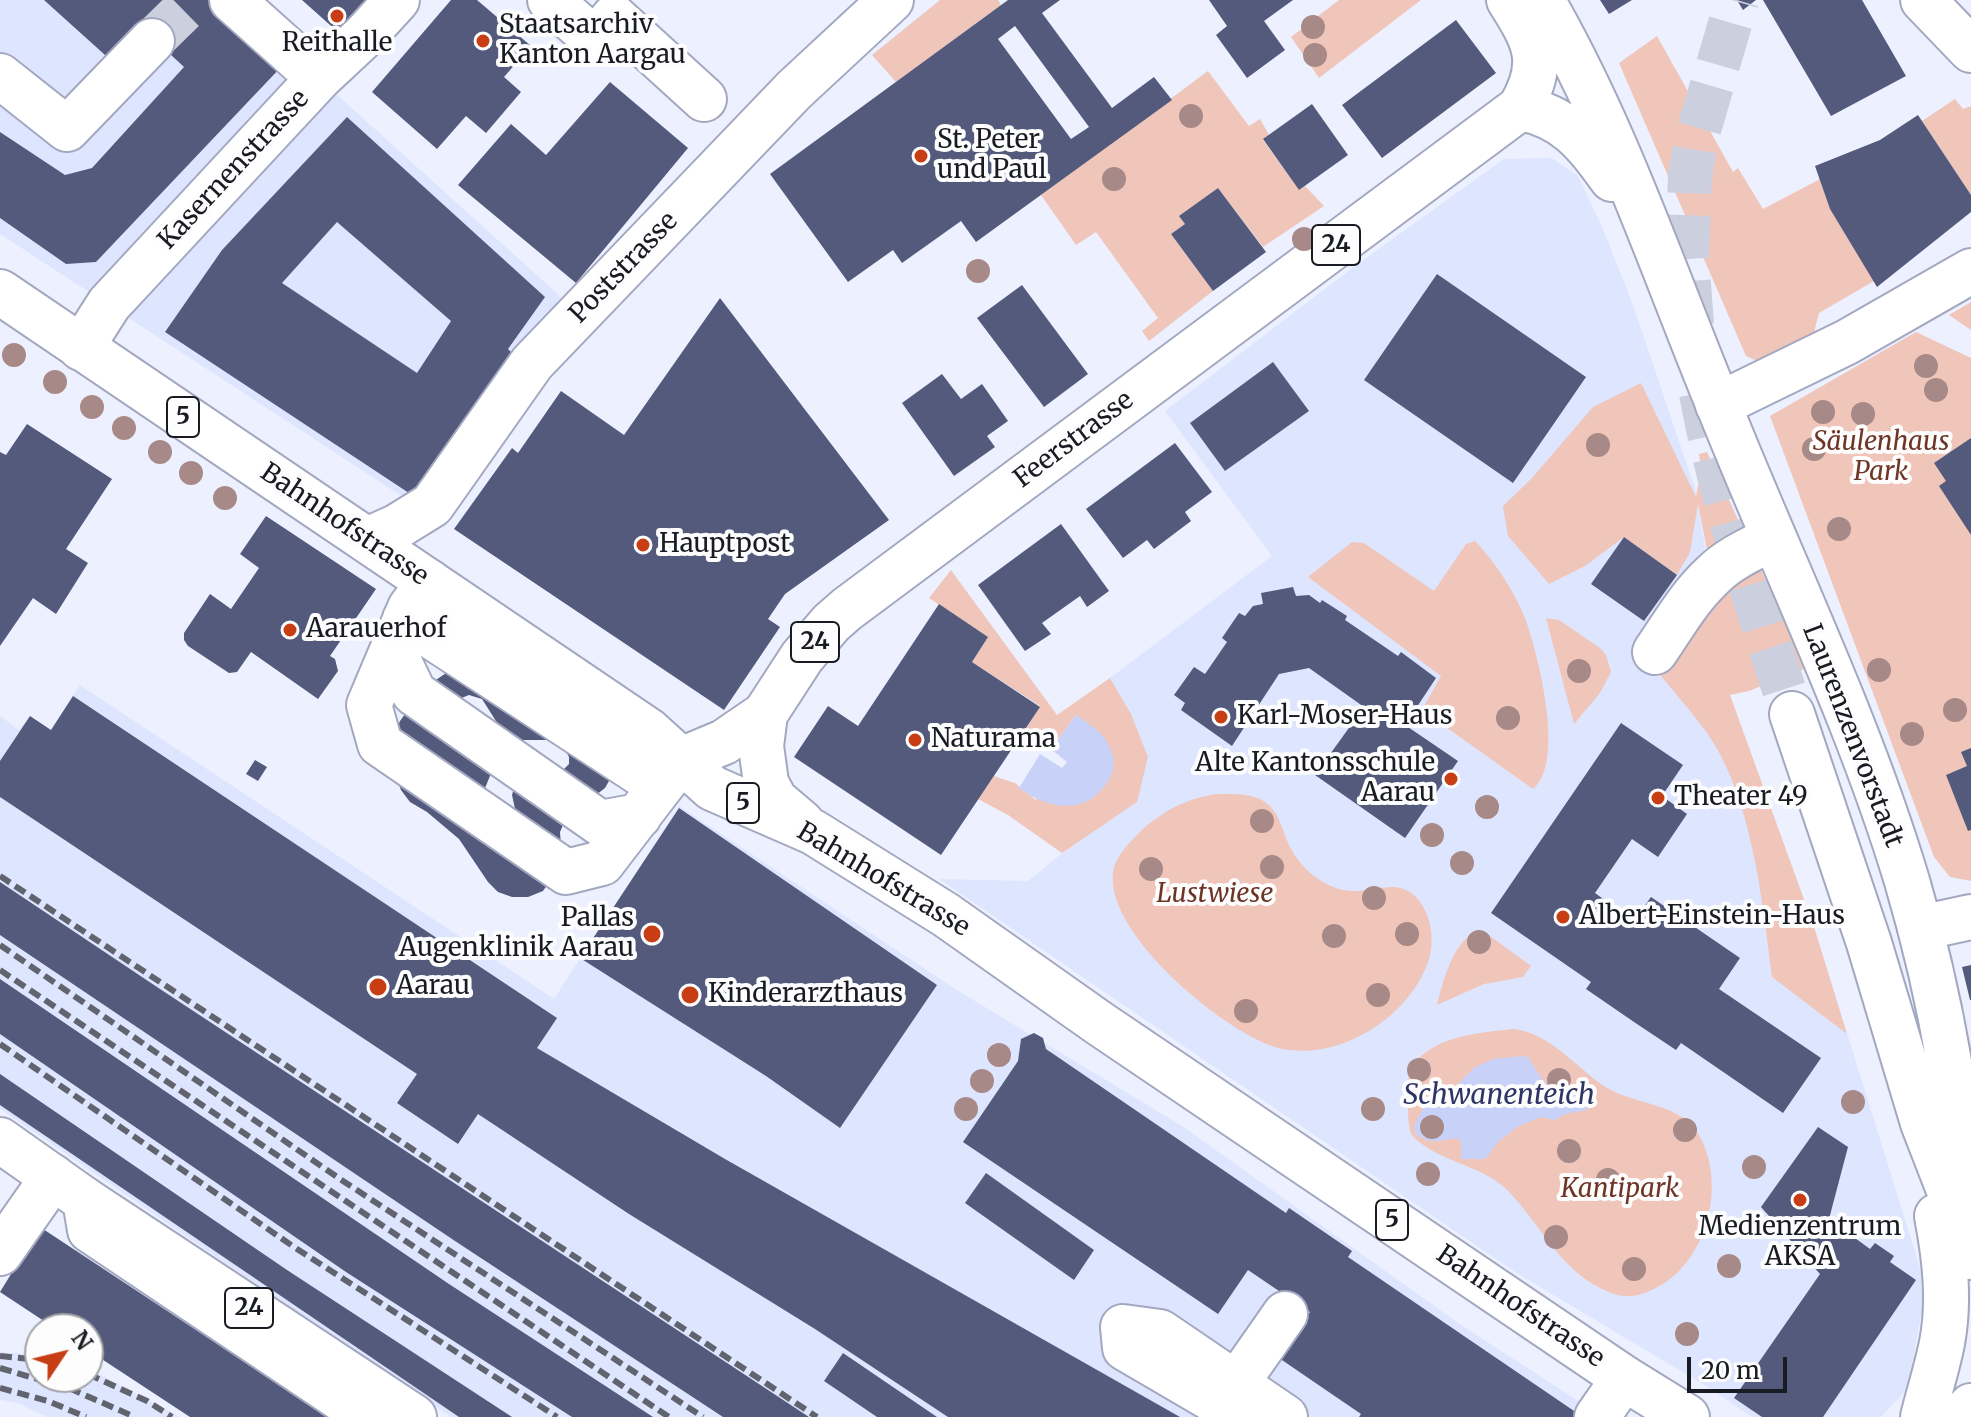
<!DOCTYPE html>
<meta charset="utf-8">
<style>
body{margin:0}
#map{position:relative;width:1971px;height:1417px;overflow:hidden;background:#ecf0ff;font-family:Merriweather,serif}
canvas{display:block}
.north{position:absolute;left:24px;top:1313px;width:80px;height:80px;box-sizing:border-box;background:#fdfdfd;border:2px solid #a2a3a6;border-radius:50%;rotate:55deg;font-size:22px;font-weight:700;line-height:32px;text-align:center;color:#191b23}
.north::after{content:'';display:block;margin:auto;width:28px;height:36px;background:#c73e15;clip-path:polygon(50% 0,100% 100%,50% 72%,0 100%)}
.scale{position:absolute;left:1687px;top:1357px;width:100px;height:36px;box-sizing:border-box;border:4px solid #191b23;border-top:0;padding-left:10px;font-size:24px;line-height:28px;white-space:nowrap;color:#191b23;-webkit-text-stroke:6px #fdfdfd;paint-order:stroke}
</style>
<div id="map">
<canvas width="1971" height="1417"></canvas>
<div class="north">N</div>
<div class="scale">20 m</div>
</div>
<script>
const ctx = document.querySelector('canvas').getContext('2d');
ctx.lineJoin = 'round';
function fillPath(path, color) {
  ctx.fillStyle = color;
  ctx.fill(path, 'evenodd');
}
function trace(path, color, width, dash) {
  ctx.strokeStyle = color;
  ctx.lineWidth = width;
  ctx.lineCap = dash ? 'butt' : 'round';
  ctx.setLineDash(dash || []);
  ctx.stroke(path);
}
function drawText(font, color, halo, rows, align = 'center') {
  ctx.font = font + ' Merriweather,serif';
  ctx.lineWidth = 8;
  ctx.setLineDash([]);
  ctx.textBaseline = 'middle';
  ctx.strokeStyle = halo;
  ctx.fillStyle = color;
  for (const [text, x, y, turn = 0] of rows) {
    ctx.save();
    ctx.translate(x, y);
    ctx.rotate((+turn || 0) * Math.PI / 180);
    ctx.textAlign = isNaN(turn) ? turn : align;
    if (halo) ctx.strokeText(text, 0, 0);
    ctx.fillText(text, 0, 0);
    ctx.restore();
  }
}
const built = new Path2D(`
 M0 0H232L561 297 417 506 0 234Z
 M1552 158 1578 176 1603 229 1633 305 1696 492 1729 695 1814 927 1926 1287 1908 1388 1881 1417H1752L1711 1389 1515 1272 939 879 1028 881 1076 842 1137 802 1131 714 1110 678 1272 556 1165 411 1351 269 1504 159Z
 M80 685 554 999 679 806 955 989 1182 1126 1461 1325 1603 1417H451L0 1109V716L19 730 30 716 51 730Z
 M0 1352 40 1355V1377H88V1368L180 1417H47L18 1403 0 1400Z`);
const green = new Path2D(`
 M940 0H998L1001 5 896 82 872 55Z
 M1339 0H1421L1319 78 1291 37Z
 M1657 36 1733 172 1738 168 1763 209 1820 179 1830 209 1874 281 1819 313 1810 348 1768 366 1746 356 1619 63Z
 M1208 71 1249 126 1260 119 1269 135 1263 140 1299 190 1305 186 1324 206 1263 247 1218 188 1180 216 1185 224 1171 234 1213 291 1149 341 1142 331 1158 318 1096 232 1076 245 1041 195Z
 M1955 99 1963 109 1971 106V195L1922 121Z
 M1971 302V330L1949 315Z
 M1916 332 1971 358V881L1950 877 1934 857 1770 416Z
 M1641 383 1696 497 1701 468 1699 454 1707 452 1806 668 1749 691 1730 695 1814 927 1847 1034 1772 977C1762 900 1752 797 1707 733 1691 711 1673 691 1656 670L1708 555 1698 504 1690 552 1677 575 1624 537 1585 566 1549 584 1508 536 1503 506 1532 478 1593 407Z
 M1475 541C1495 562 1514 591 1525 618 1538 654 1566 762 1533 789L1422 710 1441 676 1308 577 1352 542 1364 543 1434 591 1466 544Z
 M951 570 1057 715 1110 678 1131 714 1148 757 1137 802 1062 853 1008 815 978 799 994 776 1015 783 1036 800 1099 733 1076 715 1051 749 1025 730 1040 706 972 662 988 637 929 598Z
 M1546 618 1559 620 1600 648 1606 655 1611 672 1600 693 1574 724Z
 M1218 794C1233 794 1252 793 1265 802 1278 811 1281 825 1286 838 1294 860 1313 880 1336 888 1368 899 1393 874 1416 897 1431 913 1435 939 1429 959 1411 1017 1336 1065 1275 1047 1223 1031 1098 929 1114 867 1119 852 1132 840 1143 829 1166 809 1188 798 1218 794Z
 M1476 931 1486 933 1531 966 1523 977 1484 984 1437 1005C1443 981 1452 944 1476 931Z
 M1515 1029C1551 1035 1573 1064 1601 1084 1629 1105 1677 1101 1697 1132 1729 1182 1707 1266 1652 1290 1639 1296 1626 1299 1611 1293 1558 1272 1543 1225 1505 1188 1479 1164 1432 1160 1411 1134 1408 1124 1408 1114 1408 1103 1407 1092 1406 1083 1410 1072 1425 1036 1483 1032 1515 1029Z`);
const water = new Path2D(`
 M1076 715C1087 723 1102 731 1108 744 1116 758 1116 771 1106 784 1084 816 1047 809 1019 788L1040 754 1062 768 1067 762 1051 749Z
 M1522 1056 1528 1057C1536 1069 1544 1086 1557 1091 1568 1096 1578 1092 1587 1100V1110L1565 1114 1555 1120 1540 1117 1517 1127 1499 1141 1485 1159H1461V1142L1457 1138C1440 1140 1430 1146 1415 1133L1414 1125 1425 1105 1447 1095 1475 1067 1494 1059Z`);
const building = new Path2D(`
 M44 0H210L282 66 96 262 66 264 0 218V132L65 175 92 168 184 67 141 27 115 64Z
 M302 0H368L339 33Z
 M451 0H477L531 46 504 77 521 92 486 133 466 116 437 149 372 92Z
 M1008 0H1060L1042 13 1112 108 1154 77 1172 100 976 242 961 221 902 263 893 250 848 282 770 174ZM1015 26 1089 127 1071 139 998 39Z
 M1209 0H1293L1264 21 1285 50 1247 78 1216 35 1227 26Z
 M1600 0H1632L1609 14Z
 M1737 0H1756L1743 10Z
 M1763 0H1862L1906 76 1831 116Z
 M1456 20 1496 73 1382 158 1342 105Z
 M610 82 688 148 576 283 458 185 511 124 546 155Z
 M1312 104 1348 155 1299 190 1263 139Z
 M1918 115 1971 195V212L1877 287 1830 209 1815 166 1880 140Z
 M347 117 545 297 508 349 512 353 415 497 165 332 222 250ZM337 222 451 321 417 373 282 283Z
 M1218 188 1266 252 1213 291 1171 234 1185 224 1179 216Z
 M1437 274 1586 377 1513 483 1364 380Z
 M1022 285 1088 374 1044 407 977 318Z
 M720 298 889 520 785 594 768 619 780 627 724 710 454 529 512 448 518 453 561 391 624 435Z
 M1273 362 1309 411 1225 471 1190 423Z
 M942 374 961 399 982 384 1008 421 987 436 995 447 954 476 902 403Z
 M27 424 112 479 66 549 88 563 56 614 33 598 0 646V452L6 455Z
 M1971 438V535L1939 486 1946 481 1934 463Z
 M1175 443 1212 492 1185 512 1191 521 1154 549 1147 540 1123 558 1086 509Z
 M266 516 376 589 330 656 335 659 338 671 318 699 251 652 237 672 229 673 188 646 184 640V633L210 594 231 609 259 568 240 554Z
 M1061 524 1109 591 1087 607 1080 596 1042 623 1051 634 1025 651 978 585Z
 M1624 537 1677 575 1644 621 1591 584Z
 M1293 587 1296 596 1309 595 1320 603 1322 600 1347 616 1345 620 1398 656 1401 652 1436 678 1405 725 1458 761 1405 838 1315 775 1364 707 1309 668 1279 674 1232 746 1181 710 1185 703 1174 695 1194 667 1205 674 1227 642 1222 638 1239 613 1245 616 1253 606 1263 604 1261 593Z
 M939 604 988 637 972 662 1040 707 941 855 794 757 828 706 858 726Z
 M455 667 613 774 605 788 566 818 560 832 561 847 554 875 543 891 528 897H512L498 892 488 882 459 839 427 812 410 802 401 790 396 777 395 733 400 721 424 688ZM469 695 482 699 501 729 520 740H551L564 748 569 757V764L564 769 515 785 512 795 517 818 483 793 492 771 459 699Z
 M73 696 557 1018 537 1048 725 1159 1180 1417H948L815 1329 629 1214 478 1114 458 1144 397 1103 417 1074 0 797V761L30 716 51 730Z
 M1621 723 1683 765 1662 796 1687 814 1658 857 1632 839 1595 893 1634 921 1651 897 1740 958 1719 989 1821 1058 1783 1113 1681 1043 1676 1050 1634 1022 1586 989 1591 982 1491 913Z
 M1971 748V830L1968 831 1946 775 1967 766 1961 752Z
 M255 760 267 767 258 781 246 774Z
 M679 808 937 985 840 1128 766 1076 580 958Z
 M0 882 157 987 809 1417H723L455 1241 0 935Z
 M1971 965V1000H1970L1962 967Z
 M0 979 449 1284 653 1417H572L346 1272 0 1034Z
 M1034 1033 1043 1038 1046 1049 1286 1213 1289 1208 1352 1251 1348 1257 1577 1413 1574 1417H1359L1361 1414 1279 1358 1310 1312 1248 1270 1218 1314 963 1142 1018 1061 1021 1039Z
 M0 1074 287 1270 512 1417H459L0 1105Z
 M1818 1127 1848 1147 1829 1219 1870 1249 1875 1243 1894 1256 1890 1262 1916 1280 1823 1417H1762L1734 1398 1820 1274 1761 1207Z
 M986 1173 1094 1250 1074 1280 965 1203Z
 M40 1227 328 1417H190L88 1350V1329H56L0 1292Z
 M843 1353 937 1417H877L824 1381Z`);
const minorTunnel = new Path2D(`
 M152 41 194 0`);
const majorTunnel = new Path2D(`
 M1692 325 1687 257 1690 177 1696 140 1737 0
 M1701 393C1721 503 1758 609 1792 714`);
const minor = new Path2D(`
 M232 0 319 78
 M550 0 595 40 614 17 704 99
 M1923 0 1971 50
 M0 76 67 129 152 41
 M81 348 109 304 319 78 364 36 397 0
 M1718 405 1847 342 1971 271
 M429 582 410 608 369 705 380 744 566 872 602 863 681 760 724 742 765 714
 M405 619 660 786
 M393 649 414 693 600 823 639 816
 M1655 652C1673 626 1689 597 1713 575 1730 558 1752 549 1773 538
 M1920 928 1971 917
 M85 1200 90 1230 361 1412 395 1405
 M0 1253 53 1177
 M1236 1384 1285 1314
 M1243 1417 1125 1348 1123 1327 1160 1332 1285 1417
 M1597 1417 1624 1378`);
const major = new Path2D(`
 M1542 0C1616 128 1663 270 1719 406 1782 564 1858 718 1907 881 1943 1003 1964 1131 1971 1257
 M1520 108C1567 117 1585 142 1612 179
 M0 292 649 731 712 788 813 832 946 915 1099 1023 1624 1378 1687 1417
 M367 540 398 526 432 505 532 363 794 90 891 0
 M1792 714 1869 943 1923 1123 1949 1190
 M802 823 775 800 766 783 761 746 765 714 802 657 831 623 847 609 1520 108C1547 63 1535 41 1509 0
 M0 1140 85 1200 414 1417
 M1923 1417C1929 1393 1937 1368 1942 1343 1950 1301 1945 1258 1937 1216
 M1961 1417 1971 1406`);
const rail = new Path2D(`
 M0 876 817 1417
 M0 945 340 1179 703 1417
 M0 970 669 1417
 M0 1044 294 1247 557 1417
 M0 1356 40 1360
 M0 1368 71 1389 135 1417
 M88 1374 147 1401 172 1417
 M0 1388 48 1401 86 1417`);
const trees = [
 [1313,27],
 [1315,55],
 [1191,116],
 [1114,179],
 [1304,239],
 [978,271],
 [14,355],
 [1926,366],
 [55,382],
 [1936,390],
 [92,407],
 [1823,412],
 [1863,414],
 [124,428],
 [1598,445],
 [1814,449],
 [160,452],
 [191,473],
 [225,498],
 [1839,529],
 [1879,670],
 [1579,671],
 [1955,710],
 [1508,718],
 [1912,734],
 [1487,807],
 [1262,821],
 [1432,835],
 [1462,863],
 [1272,867],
 [1151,869],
 [1374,898],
 [1407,934],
 [1334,936],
 [1479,942],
 [1378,995],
 [1246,1011],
 [999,1055],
 [1419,1070],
 [1559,1080],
 [982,1081],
 [1853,1102],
 [966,1109],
 [1373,1109],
 [1432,1127],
 [1685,1130],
 [1569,1151],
 [1754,1167],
 [1428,1174],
 [1608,1180],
 [1556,1237],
 [1729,1266],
 [1634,1269],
 [1687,1334]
];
const markers = [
 [337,16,8,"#c73e15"],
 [483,41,8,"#c73e15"],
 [921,156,8,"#c73e15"],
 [643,545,8,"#c73e15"],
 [290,630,8,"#c73e15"],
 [1221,717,8,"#c73e15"],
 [915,740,8,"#c73e15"],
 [1451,779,8,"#c73e15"],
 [1658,798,8,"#c73e15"],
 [1563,917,8,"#c73e15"],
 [652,934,10,"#c73e15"],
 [378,987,10,"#c73e15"],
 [690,995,10,"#c73e15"],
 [1800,1200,8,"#c73e15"]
];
const shields = [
 [1336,245,48],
 [183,417,32],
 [815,642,48],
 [743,803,32],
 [1392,1220,32],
 [249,1308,48]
];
const shieldNames = [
 ["24",1336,245],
 ["5",183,417],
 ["24",815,642],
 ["5",743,803],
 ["5",1392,1220],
 ["24",249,1308]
];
const poiNames = [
 ["Staatsarchiv",499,26],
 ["Kanton Aargau",499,56],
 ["Reithalle",337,44,"center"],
 ["St. Peter",937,141],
 ["und Paul",937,171],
 ["Hauptpost",659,545],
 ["Aarauerhof",306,630],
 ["Karl-Moser-Haus",1237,717],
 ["Naturama",931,740],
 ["Alte Kantonsschule",1435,764,"right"],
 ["Aarau",1435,794,"right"],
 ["Theater 49",1674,798],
 ["Albert-Einstein-Haus",1579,917],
 ["Pallas",634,919,"right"],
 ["Augenklinik Aarau",634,949,"right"],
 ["Aarau",396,987],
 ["Kinderarzthaus",708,995],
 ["Medienzentrum",1800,1228,"center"],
 ["AKSA",1800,1258,"center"]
];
const streetNames = [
 ["Kasernenstrasse",234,170,-47],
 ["Poststrasse",624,268,-46],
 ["Feerstrasse",1074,440,-37],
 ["Bahnhofstrasse",344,525,34],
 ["Laurenzenvorstadt",1852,736,69],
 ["Bahnhofstrasse",883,880,31],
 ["Bahnhofstrasse",1520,1307,34]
];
const parkNames = [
 ["Säulenhaus",1881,443],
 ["Park",1881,473],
 ["Lustwiese",1215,895],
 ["Kantipark",1620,1190]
];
const waterNames = [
 ["Schwanenteich",1499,1096]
];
fillPath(built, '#dee5ff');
fillPath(green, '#f0c6ba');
fillPath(water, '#c8d1f8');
fillPath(building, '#535a7c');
trace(minorTunnel, '#ccd0de', 44, [44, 22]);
trace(majorTunnel, '#ccd0de', 44, [44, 22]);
trace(minor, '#a3a8c0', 48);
trace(major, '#a3a8c0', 48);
trace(minor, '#fff', 44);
trace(major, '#fff', 44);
trace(rail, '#61646e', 6, [12, 6]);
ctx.fillStyle = '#a78988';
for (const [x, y] of trees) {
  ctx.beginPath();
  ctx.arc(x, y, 12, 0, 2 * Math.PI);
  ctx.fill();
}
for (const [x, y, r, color] of markers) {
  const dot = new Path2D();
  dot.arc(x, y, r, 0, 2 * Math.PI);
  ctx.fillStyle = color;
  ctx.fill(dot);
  trace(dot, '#fdfdfd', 3);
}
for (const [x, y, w] of shields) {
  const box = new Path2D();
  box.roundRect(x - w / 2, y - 20, w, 40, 6);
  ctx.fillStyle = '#fdfdfd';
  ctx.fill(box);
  trace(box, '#191b23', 2);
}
drawText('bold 24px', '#191b23', null, shieldNames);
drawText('26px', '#191b23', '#fdfdfd', poiNames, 'left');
drawText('26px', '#191b23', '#fdfdfd', streetNames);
drawText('italic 26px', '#6e3526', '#fdfdfd', parkNames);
drawText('italic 28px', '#2e3566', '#fdfdfd', waterNames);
</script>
